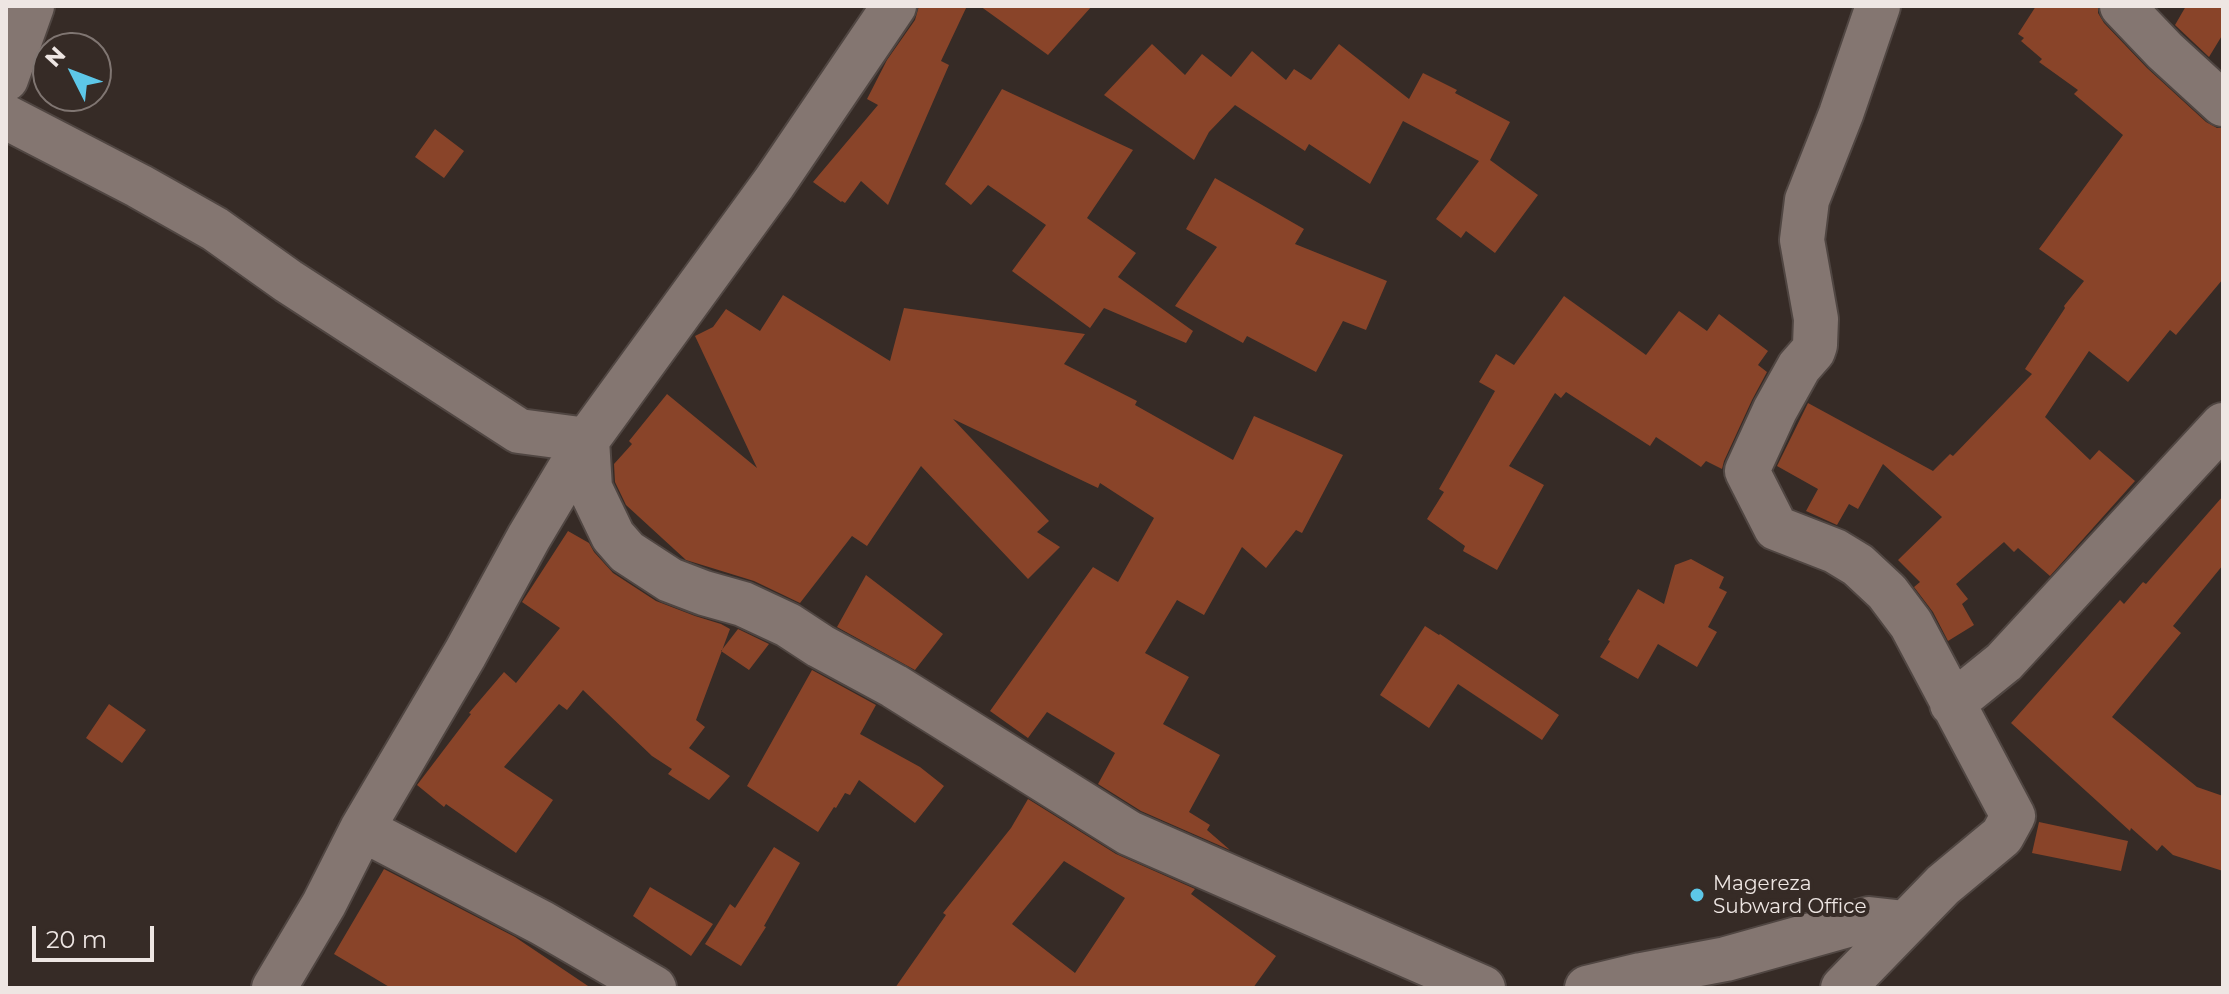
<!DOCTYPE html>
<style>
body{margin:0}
#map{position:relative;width:2229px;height:994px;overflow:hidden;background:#362b26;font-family:Montserrat,sans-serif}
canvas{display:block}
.frame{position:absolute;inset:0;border:8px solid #eee6e3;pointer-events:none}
.north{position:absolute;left:32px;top:32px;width:80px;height:80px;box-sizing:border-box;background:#362b26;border:2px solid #807672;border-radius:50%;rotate:312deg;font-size:22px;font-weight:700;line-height:32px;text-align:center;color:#eee6e3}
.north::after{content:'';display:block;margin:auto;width:28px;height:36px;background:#5dc7e8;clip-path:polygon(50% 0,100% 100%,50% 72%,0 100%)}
.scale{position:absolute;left:32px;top:926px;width:122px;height:36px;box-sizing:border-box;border:4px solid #eee6e3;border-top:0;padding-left:10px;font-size:24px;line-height:28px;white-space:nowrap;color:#eee6e3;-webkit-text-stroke:6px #362b26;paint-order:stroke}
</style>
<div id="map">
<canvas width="2229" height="994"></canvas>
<div class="frame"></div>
<div class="north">N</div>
<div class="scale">20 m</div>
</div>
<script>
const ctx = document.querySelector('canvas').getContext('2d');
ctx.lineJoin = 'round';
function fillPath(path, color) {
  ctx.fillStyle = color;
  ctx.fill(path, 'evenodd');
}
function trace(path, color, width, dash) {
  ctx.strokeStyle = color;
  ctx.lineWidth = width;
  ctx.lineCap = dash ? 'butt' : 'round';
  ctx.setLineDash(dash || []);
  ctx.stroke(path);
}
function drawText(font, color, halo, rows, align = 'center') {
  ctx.font = font + ' Montserrat,sans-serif';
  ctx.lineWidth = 8;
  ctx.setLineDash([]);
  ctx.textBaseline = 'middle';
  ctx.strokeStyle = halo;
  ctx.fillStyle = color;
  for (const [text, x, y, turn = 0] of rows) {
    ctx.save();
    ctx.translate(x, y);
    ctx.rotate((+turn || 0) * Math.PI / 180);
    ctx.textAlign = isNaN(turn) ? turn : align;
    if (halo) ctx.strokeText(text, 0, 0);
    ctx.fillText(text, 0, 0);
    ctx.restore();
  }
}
const building = new Path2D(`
 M919 6H967L941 61 949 65 888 205 861 181 845 203 842 201 841 202 813 182 878 105 867 99 887 60 915 20Z
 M980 6H1092L1048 55Z
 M2036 6H2098V13L2104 23 2147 68 2206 122 2217 128H2223V279L2176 335 2170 330 2128 382 2089 351 2045 417 2090 460 2099 450 2135 481 2050 576 2018 548 2014 552 2004 542 1956 584 1968 599 1962 604 1974 625 1948 641 1933 612 1914 587 1920 582 1898 560 1942 517 1883 464 1858 509 1849 504 1837 525 1806 511 1818 489 1777 466 1808 403 1933 471 1950 454 1953 456 2032 374 2025 369 2065 308 2064 306 2084 281 2039 249 2123 135 2074 94 2078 90 2039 62 2042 59 2021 41 2024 38 2018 34Z
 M2186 6H2223V34L2209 57 2175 25Z
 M1152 44 1185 75 1202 54 1231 77 1252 51 1286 80 1294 69 1311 80 1339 44 1409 99 1423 73 1457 90 1455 93 1510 122 1490 160 1538 195 1495 253 1466 231 1461 238 1436 219 1479 161 1403 121 1370 184 1309 144 1305 151 1235 105 1209 132 1194 160 1104 95Z
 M1002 89 1133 150 1087 218 1136 253 1118 277 1193 331 1186 343 1104 308 1090 328 1012 271 1046 225 988 185 971 205 945 184Z
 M435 129 464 151 444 178 415 157Z
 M1215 178 1304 229 1295 244 1387 281 1366 330 1343 321 1316 372 1247 336 1243 343 1175 306 1217 247 1186 229Z
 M783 295 890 361 904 308 1085 334 1064 364 1137 401 1135 405 1233 460 1254 416 1343 455 1302 533 1296 530 1266 568 1242 547 1204 615 1177 600 1145 653 1189 677 1163 724 1220 755 1189 812 1210 825 1207 830 1230 850 1141 811 1098 784 1115 753 1047 712 1028 738 990 711 1093 567 1118 582 1154 518 1100 483 1098 488 953 419 1049 521 1037 532 1060 547 1028 579 921 466 867 546 852 536 800 603 754 581 686 560 626 505 615 482 614 464 632 444 629 441 667 394 757 468 695 336 713 327 726 309 760 331Z
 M1564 296 1646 355 1679 311 1707 331 1719 314 1768 351 1758 365 1767 372 1752 400 1724 461 1722 469 1706 461 1701 467 1656 437 1650 446 1566 392 1561 398 1555 393 1509 466 1544 485 1497 570 1463 551 1465 546 1427 519 1444 492 1439 489 1495 391 1479 382 1496 354 1514 365Z
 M2223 496V565L2173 626 2181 633 2112 717 2197 787 2223 796V871L2173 855 2162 845 2157 851 2131 828 2130 831 2011 723 2120 600 2124 604 2143 582 2146 584Z
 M568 531 589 543 594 552 613 573 656 601 695 616 721 624 730 629 696 720 705 727 689 748 730 776 709 800 668 774 672 769 652 756 583 690 567 710 559 704 504 767 553 800 516 853 446 804 444 807 417 785 471 714 469 713 504 672 516 683 560 628 522 602Z
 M1691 559 1724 577 1719 588 1727 592 1708 627 1717 632 1697 667 1658 644 1638 679 1600 657 1610 641 1608 640 1638 589 1664 604 1675 565Z
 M866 575 943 634 915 670 837 627Z
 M1425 626 1439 635 1440 634 1559 715 1542 740 1458 684 1429 728 1380 695Z
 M738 629 769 644 749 670 721 651Z
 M812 670 876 705 860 734 920 767 944 786 915 823 859 780 850 795 845 793 836 808 834 807 818 832 747 786Z
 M109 704 146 730 122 763 86 738Z
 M1028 799 1116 854 1195 889 1191 894 1276 956 1253 988H895L946 915 943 913 1011 828ZM1064 861 1125 898 1075 973 1012 924Z
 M2039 822 2128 841 2121 871 2032 853Z
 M774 847 800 863 764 926 766 927 741 966 705 944 730 904 735 908Z
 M384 869 515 937 591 988H391L334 954Z
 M650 887 713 924 691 956 633 916Z`);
const minor = new Path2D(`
 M2122 6 2165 51 2223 104
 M6 79 32 6
 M6 117 139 186 215 229 288 281 519 431 587 440 590 488 613 536 627 552 670 580 704 593 743 604 788 625 820 646 894 686 1129 833 1483 988
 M1952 704 2004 662 2223 425
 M362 829 542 923 654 988
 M274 988 324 904 362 829 465 654 529 537 587 440 774 183 894 6
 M1587 988 1641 975 1726 959 1869 919 1905 923
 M1843 988 1943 885 2002 836 2013 816 1911 624 1887 592 1858 565 1835 551 1776 528 1747 471 1775 410 1799 367 1813 351 1815 345 1816 319 1802 240 1807 200 1841 114 1878 6`);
const markers = [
 [1697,895,8,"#5dc7e8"]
];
const poiNames = [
 ["Magereza",1713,884],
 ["Subward Office",1713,907]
];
fillPath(building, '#894429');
trace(minor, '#504642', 48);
trace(minor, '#847671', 44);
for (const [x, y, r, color] of markers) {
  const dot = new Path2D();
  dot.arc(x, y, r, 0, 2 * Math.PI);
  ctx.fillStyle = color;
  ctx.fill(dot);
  trace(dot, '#362b26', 3);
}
drawText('20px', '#eee6e3', '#362b26', poiNames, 'left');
</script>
